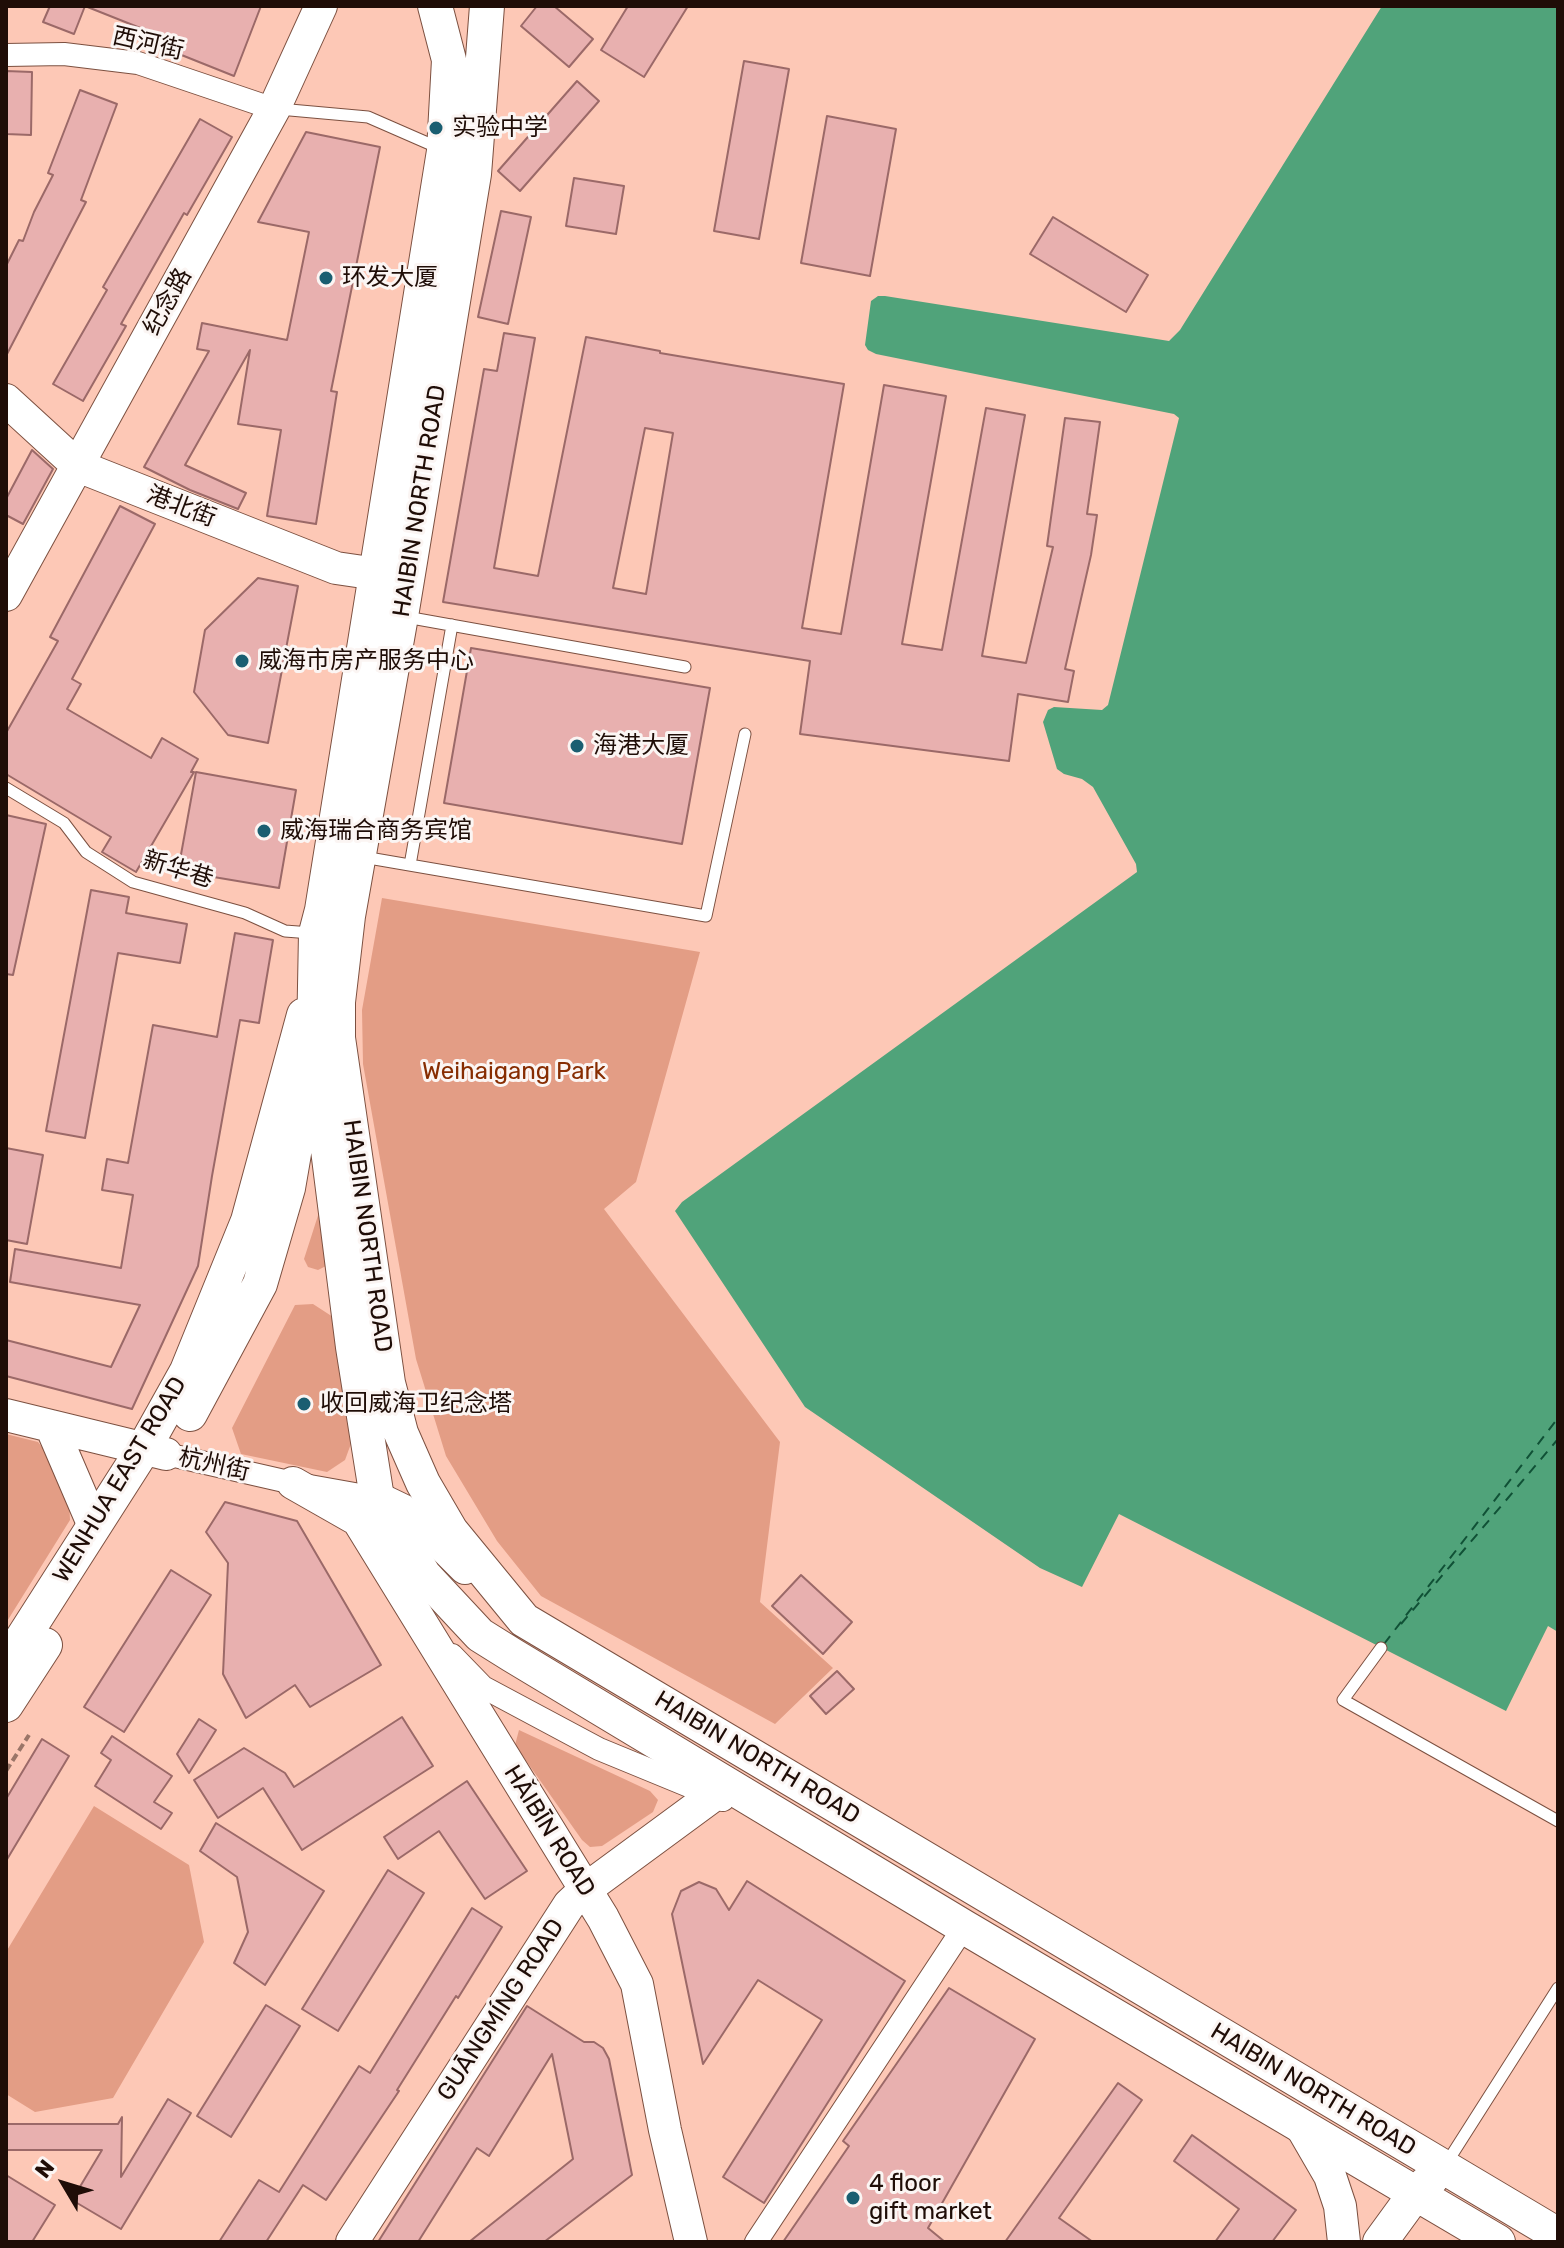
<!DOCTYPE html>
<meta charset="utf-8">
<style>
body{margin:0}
#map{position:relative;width:1564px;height:2248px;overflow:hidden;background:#fdc8b6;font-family:Rubik,sans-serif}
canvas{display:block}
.frame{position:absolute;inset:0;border:8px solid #1f0d07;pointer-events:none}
.north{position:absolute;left:24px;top:2144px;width:80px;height:80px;-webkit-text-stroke:6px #fbf5f3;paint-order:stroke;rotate:308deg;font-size:22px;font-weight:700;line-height:32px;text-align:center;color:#1f0d07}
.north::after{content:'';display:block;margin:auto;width:28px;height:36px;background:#1f0d07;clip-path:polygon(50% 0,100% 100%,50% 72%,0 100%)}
</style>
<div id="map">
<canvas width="1564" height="2248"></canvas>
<div class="frame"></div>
<div class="north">N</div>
</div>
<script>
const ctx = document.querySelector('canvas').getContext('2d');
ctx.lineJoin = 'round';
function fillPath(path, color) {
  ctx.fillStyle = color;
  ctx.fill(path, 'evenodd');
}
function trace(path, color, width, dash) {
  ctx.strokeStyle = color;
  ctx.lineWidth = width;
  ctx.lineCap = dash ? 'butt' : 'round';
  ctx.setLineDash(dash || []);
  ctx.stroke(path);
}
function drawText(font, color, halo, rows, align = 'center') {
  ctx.font = font + ' Rubik,"Noto Sans SC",sans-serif';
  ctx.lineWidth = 6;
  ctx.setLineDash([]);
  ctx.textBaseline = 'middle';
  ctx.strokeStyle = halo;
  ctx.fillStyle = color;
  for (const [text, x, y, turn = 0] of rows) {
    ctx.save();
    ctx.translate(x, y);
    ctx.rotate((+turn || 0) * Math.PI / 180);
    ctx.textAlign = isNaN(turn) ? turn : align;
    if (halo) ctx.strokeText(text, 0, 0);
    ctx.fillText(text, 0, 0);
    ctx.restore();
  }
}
const green = new Path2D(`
 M382 898 700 952 636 1182 604 1209 780 1442 760 1602 833 1668 775 1724 541 1596 497 1541 446 1456 416 1359 363 1064 362 1010Z
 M323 1200 326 1266 318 1270 308 1267 304 1259Z
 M313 1304 333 1317 352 1441 345 1460 327 1472 241 1454 232 1428 295 1305Z
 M6 1434 38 1442 68 1480 70 1520 6 1623Z
 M519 1730 650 1791 658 1800 653 1812 602 1846 590 1847 582 1840 515 1745Z
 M94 1806 189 1865 204 1942 113 2098 35 2112 6 2094V1952Z`);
const water = new Path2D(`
 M1382 6H1558V1632L1548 1626 1506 1711 1119 1514 1082 1587 1040 1568 805 1407 675 1211 682 1202 1137 872 1136 864 1093 787 1082 779 1064 774 1057 769 1043 722 1048 710 1054 707 1102 710 1108 705 1179 418 1174 414 876 354 868 350 865 345 871 301 878 296H885L1169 341 1180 330Z`);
const ferry = new Path2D(`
 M1401 1624 1558 1439
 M1384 1644 1558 1418`);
const building = new Path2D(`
 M50 6H85L74 34 43 22Z
 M85 6H261L234 76 174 52 178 43Z
 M537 6H554L593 39 569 67 521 26Z
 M628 6H688L644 77 601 50Z
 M744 61 789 69 759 239 714 231Z
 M6 71 32 72 31 135 6 134Z
 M577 81 599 101 520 191 498 171Z
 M80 90 117 104 81 200 86 202 6 356V266L19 240 23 241 34 212 53 175 48 173Z
 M827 116 896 129 870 276 801 263Z
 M200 119 232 137 187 215 184 213 121 324 126 326 83 401 53 384 107 290 103 287Z
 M306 132 380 147 331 391 337 392 316 524 267 516 281 430 238 424 250 350 185 465 246 493 238 509 190 490 144 467 209 351 197 349 202 323 287 340 309 232 258 222Z
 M574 178 624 186 616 234 566 226Z
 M501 211 531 217 508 324 478 317Z
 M1053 217 1148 275 1126 312 1030 254Z
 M504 333 535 338 494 568 538 576 586 337 660 351V353L844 384 802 628 841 634 884 385 946 396 902 644 942 650 986 408 1025 415 982 656 1026 663 1053 547 1047 546 1065 418 1100 422 1087 514 1097 515 1091 555 1065 669 1074 671 1068 702 1018 694 1009 761 800 734 810 661 443 602 484 369 497 371ZM645 428 673 433 646 594 613 588Z
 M32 450 53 469 23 524 6 515V499Z
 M120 506 155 524 72 679 81 684 67 709 151 758 162 738 198 759 191 772H194L136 872 102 852 111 837 6 774V733L58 641 50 637Z
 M258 578 298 586 268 743 228 735 194 692 205 630Z
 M471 648 710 688 682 844 444 803Z
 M196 772 296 790 279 888 178 871Z
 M6 815 46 824 13 975 6 974Z
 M91 890 129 897 126 913 187 924 180 963 118 953 85 1138 46 1131Z
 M235 933 273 940 259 1023 240 1020 212 1176 198 1266 132 1409 6 1376V1340L111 1367 140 1305 10 1282 15 1249 121 1268 133 1195 102 1190 107 1159 128 1163 153 1025 217 1037Z
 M6 1148 43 1155 27 1244 6 1240Z
 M225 1502 297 1521 381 1665 310 1707 295 1685 246 1718 223 1674 228 1563 206 1532Z
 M171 1570 211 1595 124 1732 84 1707Z
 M801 1575 852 1622 823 1654 772 1606Z
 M837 1671 854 1689 826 1714 810 1696Z
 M402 1717 433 1766 302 1850 263 1788 218 1818 194 1780 244 1748 285 1773 294 1787Z
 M199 1719 216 1730 189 1773 177 1754Z
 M112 1736 172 1776 154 1802 172 1813 161 1829 95 1786 111 1760 101 1753Z
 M42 1739 69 1756 6 1861V1799Z
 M467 1781 527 1871 485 1899 439 1831 398 1859 384 1837Z
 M216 1823 324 1891 265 1985 234 1963 248 1932 237 1877 200 1851Z
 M388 1870 424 1893 338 2031 302 2009Z
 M747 1881 905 1981 764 2203 723 2177 822 2020 758 1980 703 2064 672 1914 681 1891 699 1882 716 1889 729 1910Z
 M472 1908 502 1927 458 1998 456 1996 397 2090 399 2091 326 2200 303 2185 266 2242H219L259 2180 279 2192 359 2066 370 2073Z
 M949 1988 1035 2039 928 2228 945 2242H783L849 2146 843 2141Z
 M266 2005 300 2026 231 2137 197 2116Z
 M527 2006 584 2042H594L603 2048 609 2059 632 2175 544 2242H469L573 2159 552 2054 489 2156 477 2148 418 2242H378Z
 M1118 2083 1142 2100 1059 2218 1093 2242H1005Z
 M168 2099 191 2113 121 2229 72 2200 102 2150H6V2124H118L122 2117 121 2177Z
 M1192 2135 1296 2210 1272 2242H1215L1239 2209 1174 2161Z
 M6 2175 55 2205 32 2242H6Z`);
const path = new Path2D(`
 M6 1771 29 1735`);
const lane = new Path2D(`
 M279 109 368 117 439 148
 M406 617 685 667
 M6 788 64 823 86 852 133 882 245 913 285 931 311 933
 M363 857 706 916 745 734
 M410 865 452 625
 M1381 1648 1343 1700 1558 1821
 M1446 2164 1558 1988`);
const street = new Path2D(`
 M6 55 64 54 138 63 274 109
 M166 1454 293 1483 377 1498
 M452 1655 483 1687 599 1749 723 1800
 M756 2242 964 1927`);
const secondary = new Path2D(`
 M6 400 78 466 336 568 377 574
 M6 595 274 109 321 6
 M6 1415 166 1454
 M51 1426 94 1526
 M293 1483 358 1520 603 1918 637 1984 665 2130 691 2242
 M377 1498 402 1510 426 1529 465 1568
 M1301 2126 1330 2176 1340 2206 1344 2242
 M352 2242 569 1905 586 1889 726 1786`);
const primary = new Path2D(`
 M435 6 449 60 444 151 322 910 316 933 314 1039 353 1347 377 1498 424 1575 480 1635 512 1655 964 1927 1498 2242
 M487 6 474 174 401 616 348 916 338 1002V1038L388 1383 401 1433 423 1483 451 1531 524 1620 1558 2235
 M190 1414 260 1284 288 1188 307 1078
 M6 1664 144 1448 187 1371 248 1221 304 1015
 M6 1705 45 1645
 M1380 2242 1415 2194 1431 2179`);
const markers = [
 [436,128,8,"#1a5e71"],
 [326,278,8,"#1a5e71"],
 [242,661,8,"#1a5e71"],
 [577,746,8,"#1a5e71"],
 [264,831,8,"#1a5e71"],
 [304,1404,8,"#1a5e71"],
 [853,2198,8,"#1a5e71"]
];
const streetNames = [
 ["西河街",148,44,13],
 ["纪念路",168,302,-61],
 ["HAIBIN NORTH ROAD",420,501,-81],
 ["港北街",181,507,21],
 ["新华巷",178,870,17],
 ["HAIBIN NORTH ROAD",367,1236,82],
 ["杭州街",214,1465,13],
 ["WENHUA EAST ROAD",120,1480,-59],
 ["HAIBIN NORTH ROAD",757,1758,31],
 ["HǍIBĪN ROAD",549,1831,58],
 ["GUĀNGMÍNG ROAD",501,2010,-57],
 ["HAIBIN NORTH ROAD",1313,2090,31]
];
const poiNames = [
 ["实验中学",452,128],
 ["环发大厦",342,278],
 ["威海市房产服务中心",258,661],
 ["海港大厦",593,746],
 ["威海瑞合商务宾馆",280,831],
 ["收回威海卫纪念塔",320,1404],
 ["4 floor",869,2184],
 ["gift market",869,2212]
];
const parkNames = [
 ["Weihaigang Park",514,1072]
];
fillPath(green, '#e39d85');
fillPath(water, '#50a37a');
trace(ferry, '#105136', 2, [10, 8]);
fillPath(building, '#e8b0af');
trace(building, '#9b6968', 2);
trace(lane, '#7c5040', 13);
trace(street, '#7c5040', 24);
trace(secondary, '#7c5040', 34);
trace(primary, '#7c5040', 36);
trace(path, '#9a7568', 4, [8, 4]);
trace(lane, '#fff', 11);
trace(street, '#fff', 22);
trace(secondary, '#fff', 32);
trace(primary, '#fff', 34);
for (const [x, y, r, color] of markers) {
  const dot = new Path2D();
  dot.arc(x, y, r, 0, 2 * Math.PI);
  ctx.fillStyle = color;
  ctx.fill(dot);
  trace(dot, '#fbf5f3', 3);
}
drawText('24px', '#1f0d07', '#fbf5f3', streetNames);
drawText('24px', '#1f0d07', '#fbf5f3', poiNames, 'left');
drawText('24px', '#872d02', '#fbf5f3', parkNames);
</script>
